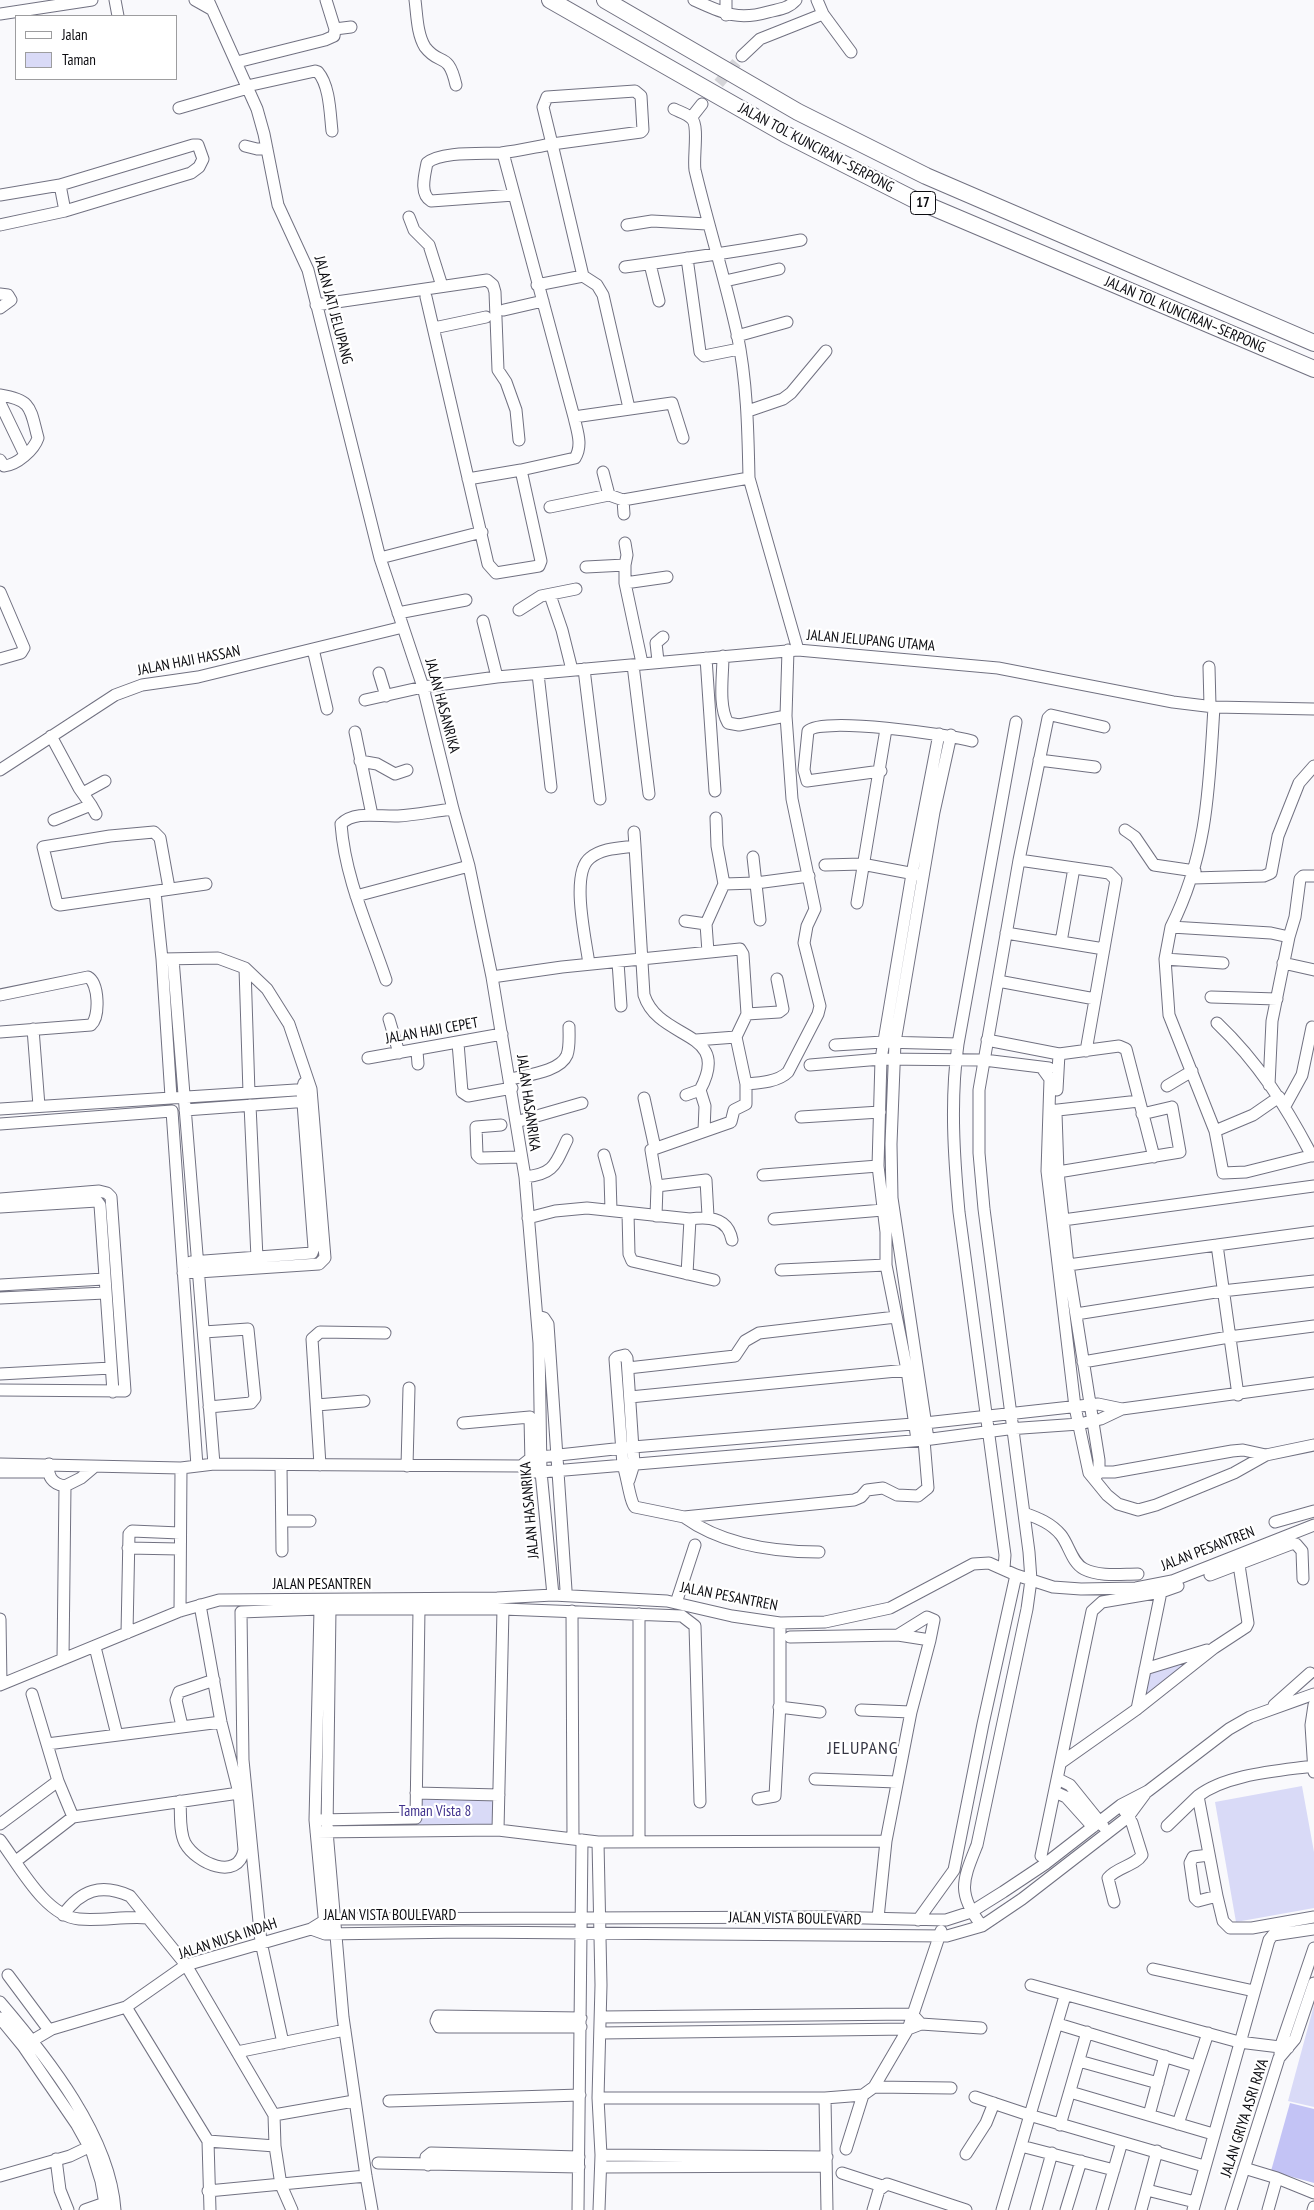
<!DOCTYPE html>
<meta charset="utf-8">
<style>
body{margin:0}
#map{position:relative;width:1314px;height:2210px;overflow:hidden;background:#f9f9fc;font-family:"PT Sans Narrow",sans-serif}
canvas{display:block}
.legend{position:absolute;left:15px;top:15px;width:162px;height:65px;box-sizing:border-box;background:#fff;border:1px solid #9d9d9f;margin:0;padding:6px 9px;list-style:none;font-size:15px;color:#0b0b10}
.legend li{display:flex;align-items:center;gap:10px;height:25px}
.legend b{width:25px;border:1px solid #9d9d9f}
</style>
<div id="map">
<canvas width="1314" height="2210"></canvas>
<ul class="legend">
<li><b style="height:6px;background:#fff"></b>Jalan</li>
<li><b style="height:14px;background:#d9daf7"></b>Taman</li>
</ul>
</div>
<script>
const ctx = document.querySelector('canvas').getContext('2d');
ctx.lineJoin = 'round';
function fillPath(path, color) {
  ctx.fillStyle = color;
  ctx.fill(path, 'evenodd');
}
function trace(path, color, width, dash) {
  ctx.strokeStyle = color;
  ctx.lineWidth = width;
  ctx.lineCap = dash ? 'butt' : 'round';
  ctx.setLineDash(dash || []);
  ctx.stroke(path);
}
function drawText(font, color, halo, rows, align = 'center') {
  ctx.font = font + ' "PT Sans Narrow",sans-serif';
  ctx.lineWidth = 4.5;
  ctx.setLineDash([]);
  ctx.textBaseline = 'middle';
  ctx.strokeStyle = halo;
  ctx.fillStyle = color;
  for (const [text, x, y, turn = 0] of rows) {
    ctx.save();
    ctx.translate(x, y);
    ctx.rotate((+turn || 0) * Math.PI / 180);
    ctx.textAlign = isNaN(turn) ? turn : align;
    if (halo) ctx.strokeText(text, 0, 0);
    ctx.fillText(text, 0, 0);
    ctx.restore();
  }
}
const green = new Path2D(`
 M1214 1648 1144 1697 1149 1669Z
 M1302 1786 1314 1852V1908L1236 1922 1215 1802Z
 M416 1793 499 1795 498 1830H416Z
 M1314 2005V2107L1288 2101Z`);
const water = new Path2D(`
 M1290 2103 1314 2109V2183L1271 2171Z`);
const minorTunnel = new Path2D(`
 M708 96 742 56`);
const minor = new Path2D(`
 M115 0 118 16
 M195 0 211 9
 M208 0 257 109 264 134 278 205 308 270 380 558 423 687 453 809 469 866 492 977 525 1177 539 1343 541 1472 553 1595
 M326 0 335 29 351 27
 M415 0C417 15 417 34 425 47 440 67 448 50 456 85
 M694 0C723 13 737 21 768 12 779 9 788 9 796 0
 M726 0V15
 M817 0 823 14 851 52
 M0 14 92 0
 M742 56 760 39 823 14
 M237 62 325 40 334 36 335 29
 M247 86 315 71 318 72C330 86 330 114 332 131
 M635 91 641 96 643 130 641 132 552 144 543 107 547 97Z
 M179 108 248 88
 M691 118 702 104
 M245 146 257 149H267
 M503 153 574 417 672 403 683 438
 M60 185 65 211
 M0 195 60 185 193 145H198L203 159 199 167 191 173 65 211 0 225
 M514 195 431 201C419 194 425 174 427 163 441 151 482 154 501 153 518 151 535 147 552 144L583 276 597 285 603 295 629 408
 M409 217 414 230 429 245 442 286
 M627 225 652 221 707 224
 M687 258 700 352 704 356 739 349
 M650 264 659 301
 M625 267C684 259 742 251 801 240
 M725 281 779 269
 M537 285 583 276
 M0 294 8 295 11 300 0 308
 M426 297 488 564 496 573 539 566 541 561 521 470
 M316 305 487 280 493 285 495 292 498 370 506 382 516 410 519 440
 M504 310 543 301
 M434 328 486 317
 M737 336 787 322
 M0 395C33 400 30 409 38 438 34 450 17 465 4 466L0 460
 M0 403 25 455
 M748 411 783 399 791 393 826 351
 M603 472 609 495 623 500 749 478C748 429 747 381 737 333 725 278 708 225 695 170 693 158 699 126 692 119 688 114 680 112 674 109
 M749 478 798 650
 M468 479 521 470 575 458C583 445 577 431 574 417
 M623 500 624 514
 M550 507 609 495
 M380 558 482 532
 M625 565 627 555 625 543
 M586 567 625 565V583L642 663
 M625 583 667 577
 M0 592 24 648 21 653 0 659
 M550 595 562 630 572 670
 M519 610 541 596 576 589
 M398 613 466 600
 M483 621 497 677
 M313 649 327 709
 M723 656C723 676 718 706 728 723L739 725 786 716
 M706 658 715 791
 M658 661 656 643 663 637
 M633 665 649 794
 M1209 667 1210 706
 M584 669 600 799
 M379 673 386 696
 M538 674 551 787
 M365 700 423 687 497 677 798 650 998 668 1173 702 1214 707 1314 709
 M355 732 372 815
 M51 736 79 788 91 805
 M1039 760 1095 767
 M360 761 377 764 395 774 407 770
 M0 770 115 695 142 685 198 677 403 627
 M881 771 807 781 804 770 808 731C821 716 950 735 972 741
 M83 793 105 781
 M54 820 91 805 96 814
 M1125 830 1135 837 1154 865 1195 871
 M635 846 644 995C659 1042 733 1029 700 1090L705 1106 704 1131
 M753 857 760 920
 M1019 860 1109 873 1116 880 1086 1051
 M825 865 862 864 920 875
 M1193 878 1264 876 1271 873 1278 836 1299 783 1314 766
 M724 884 756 883 809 876
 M169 888 160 838 154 832 110 836 43 847 57 904 60 905 206 884
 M155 892 162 959 171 1097
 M356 896 469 866
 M857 903 886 729
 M685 921 706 924
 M1171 927C1208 853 1209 787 1214 707
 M1006 933 1104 949
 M1289 937 1295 917 1300 879 1303 876H1314
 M1061 942 1074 868
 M708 952 706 924 724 884 717 846 716 818
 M162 959 218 958 245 968 267 989 289 1024 311 1089 325 1258 319 1264 183 1273
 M173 959 214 1464
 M1165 959 1223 963
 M618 962 621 1006
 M1283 963 1314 970
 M589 964C586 941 570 873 590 858 602 848 620 848 635 846L634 832
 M245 968 249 1093
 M492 977 562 967 740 949 743 954 747 1014 736 1037
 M386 980C369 929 345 879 341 824 355 810 380 817 398 816 416 815 434 811 453 809
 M998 981 1095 999
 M0 995 88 977C99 983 100 1017 91 1025L0 1032
 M1211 997 1277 999
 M747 1014 779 1012 783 1009 777 979
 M389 1019 399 1053
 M1217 1023C1258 1062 1286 1106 1312 1156
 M33 1029 39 1106
 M696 1040 736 1037 746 1084
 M987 1040 1059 1054 1119 1046 1126 1049 1154 1157
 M458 1043 462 1092 468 1096 512 1088
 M835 1045 883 1042 958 1044
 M417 1051 418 1064
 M368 1058 502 1034
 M810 1065 881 1059 984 1060 1049 1068
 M1042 1068 1050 1079 1047 1171 1075 1407 1089 1473 1107 1495 1118 1504 1138 1510 1156 1505 1234 1473 1266 1455 1314 1445
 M511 1079C526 1075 560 1072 567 1055 570 1047 569 1035 569 1027
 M1269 1085 1272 1021 1289 937 1271 933 1171 927 1165 959 1169 1015 1215 1131 1223 1173 1246 1172 1314 1155
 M1167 1086 1192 1071
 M1057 1090 1059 1054
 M686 1095 700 1090
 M644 1098 655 1148
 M250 1105 257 1258
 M1285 1106 1302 1075 1312 1027
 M0 1109 311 1089
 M185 1110 309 1101
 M1049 1111 1139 1101
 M1056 1113 1058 1172 1068 1265 1099 1460V1472L1094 1479
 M801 1117 880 1112
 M516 1122 582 1103
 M0 1124 172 1111 197 1466
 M501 1125 476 1127 477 1155 480 1158 520 1157
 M1215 1131 1253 1115 1279 1097
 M604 1155 610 1177 611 1210
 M1058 1172 1180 1152 1172 1107 1142 1114
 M763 1175 878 1166
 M525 1177C554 1174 555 1165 567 1140
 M657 1186 706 1180 708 1216
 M0 1199 99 1191 107 1193 111 1197 125 1391 0 1390
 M0 1207 97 1201 100 1205 113 1392
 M628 1213 629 1254 632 1261 714 1280
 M656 1216 657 1186 651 1150 731 1122 734 1110 746 1104V1084C759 1083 778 1082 788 1072L818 1014 820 1006 804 943 807 926 815 909 792 799 786 716 788 650
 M528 1218 555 1211 587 1208 690 1219 687 1274
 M690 1219C709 1216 728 1218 732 1240
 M774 1219 883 1210
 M1063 1220 1314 1186
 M1217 1245 1238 1395
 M191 1262 312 1253 314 1248 302 1090 304 1083
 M1068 1265 1314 1232
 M781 1270 886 1265
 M0 1285 104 1279
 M0 1298 105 1293
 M1076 1314 1222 1291 1314 1281
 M537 1316 544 1318 548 1324 566 1590
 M204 1332 248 1329 255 1398 251 1403 209 1407
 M1083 1362 1229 1337 1314 1326
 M628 1368 735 1356 745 1341 759 1333 896 1317
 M0 1374 111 1368
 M630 1397 907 1370
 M317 1405 364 1401
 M463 1423 530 1417 531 1465
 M928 1439 892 1198 891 1144 895 1042 934 812 951 735
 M917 1440 907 1370 886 1265V1232L878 1166 881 1059 912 874 939 734
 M0 1464 181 1468 214 1464 521 1466 531 1472H541L924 1440 1008 1429 1079 1424 1101 1419 1122 1409 1314 1383
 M49 1464C47 1476 52 1484 65 1486L81 1478 94 1467
 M281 1465 282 1551
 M320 1465 312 1339 320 1332 385 1333
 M407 1466 409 1388
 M521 1466 531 1458 633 1447 925 1423 1098 1404 1122 1409
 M0 1472H48
 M1093 1472H1114L1232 1451 1243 1450 1266 1455
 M629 1480 634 1464 627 1358 625 1355 617 1357 615 1359 623 1465C627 1476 630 1502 635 1507L684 1517 854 1500 861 1497 867 1490 883 1488 897 1495 918 1496 928 1488 924 1440
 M1024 1513C1038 1518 1051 1523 1061 1535 1069 1545 1072 1563 1084 1569 1100 1577 1121 1574 1138 1574
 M684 1517C723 1545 772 1552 819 1552
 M282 1521H310
 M1275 1522 1314 1511
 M128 1548 179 1549
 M1004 1568 1005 1555 959 1212C954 1157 950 1100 958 1044L1016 722
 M1210 1575 1291 1544H1296L1302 1551 1303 1579
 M676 1603 695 1545
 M320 1609 315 1820 325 1927
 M330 1609 327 1831 343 2017 366 2176 372 2210
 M180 1611 181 1468
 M572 1611 573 1839
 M0 1619 1 1684
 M127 1633 129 1534 132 1531 180 1533
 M790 1637 898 1635 930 1640
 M95 1647 117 1735
 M63 1659 65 1486
 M1145 1669 1207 1650
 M0 1685 180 1611 219 1600 497 1598 553 1595 667 1601 732 1616 780 1623 825 1622 890 1608 973 1564 989 1563 1016 1575 1053 1587 1081 1589 1136 1588 1172 1581 1314 1525
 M32 1694 58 1781 73 1817
 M1274 1705 1310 1673
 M1314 1705 1311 1725 1314 1772
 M779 1707 820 1712
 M1137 1709 1161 1592
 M861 1710 911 1712
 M182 1726 176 1700 179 1692 214 1680
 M47 1744 221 1722
 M1062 1762 1137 1709 1214 1648 1246 1627 1248 1623 1239 1565
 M815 1779 897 1782
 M1058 1779 1070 1785 1103 1826
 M1055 1792 1066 1797 1093 1827
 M416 1793 499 1795
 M1198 1796C1227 1774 1277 1771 1313 1766
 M758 1799 775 1796 780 1703V1623
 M180 1801C181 1814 179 1831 185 1843 196 1863 238 1882 244 1850L239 1793 221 1722 200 1605
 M319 1820 416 1818 419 1609
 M0 1824 58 1781
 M1167 1826 1198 1796 1217 1896 1198 1901 1195 1898 1190 1863 1193 1857 1209 1855
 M498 1830 598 1842 886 1841 911 1712 930 1640 934 1620 927 1617 898 1635
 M316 1832 498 1830 503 1609
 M0 1840C19 1865 45 1916 79 1919 102 1921 125 1916 148 1918
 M639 1841V1614
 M598 1842 601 1985 598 2098 601 2155 599 2210
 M1041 1856 1092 1611 1102 1602 1161 1592 1178 1586
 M16 1861 73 1817 239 1793
 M1217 1896 1223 1921 1230 1928H1252L1314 1917
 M1114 1902 1108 1878C1117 1867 1135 1866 1142 1855L1132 1823 1124 1810
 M63 1915C81 1890 101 1883 130 1896L186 1965 274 2115 275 2146 281 2185 292 2210
 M878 1918 886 1841
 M918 1920 954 1870 983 1724 1016 1575
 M982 1926C956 1893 963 1880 977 1845L1027 1609 1031 1580 1029 1552 984 1209 979 1153V1090L1019 860 1048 718 1051 715 1104 727
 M311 1929 325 1934 464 1932 947 1936 982 1926 1022 1899 1128 1817 1145 1794
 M1153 1969 1254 1991
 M8 1975 49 2030
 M1031 1985 1239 2042 1288 2048
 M0 2002C47 2057 110 2136 115 2210
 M126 2007 208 2141 275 2146
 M601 2017 912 2014 921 2024
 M0 2018 23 2046 77 2125 92 2152 101 2181 106 2210
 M1058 2024 1196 2066
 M581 2027H439L436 2021 438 2016 581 2018
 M601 2033 908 2029 921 2024 981 2028
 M283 2043 261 1942 243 1760 241 1612 320 1609H503L682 1616 695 1626 700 1802
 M23 2046 52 2029 126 2007 186 1965 311 1929 324 1921 335 1919 825 1917 946 1920 971 1912 1003 1892 1045 1864 1121 1805 1148 1791 1229 1729 1250 1717 1314 1694
 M237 2052 345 2030
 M1280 2054 1281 2045 1314 1948
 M1079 2061 1158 2083
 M874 2087 908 2029 941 1931
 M1070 2092 1213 2134
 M975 2097 1029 2115 1204 2166
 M598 2098H825L863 2095 874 2087 951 2088
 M825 2098 827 2210
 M389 2101 580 2095
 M274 2115 354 2101
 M1149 2115 1165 2056
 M1178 2124 1208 2033
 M1060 2125 1087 2032
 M208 2141 210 2210
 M1021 2146 1114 2170
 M846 2149 863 2095
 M966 2154 986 2123 994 2103
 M601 2155 827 2157
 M56 2159 60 2190 68 2210
 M378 2163 579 2167
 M428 2165 426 2157 431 2153 579 2157
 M601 2167 826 2166
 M1244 2168 1277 2178 1314 2193
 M842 2173 882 2186
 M0 2176 70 2156 95 2144
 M1147 2190 1195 2202
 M208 2191 366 2176
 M85 2210 105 2203
 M578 2210 582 1840
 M873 2210 879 2190 887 2184 966 2210
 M1002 2210 1065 1996
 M1036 2210 1052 2153
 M1066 2210 1081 2161
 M1102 2210 1122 2142
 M1141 2210 1157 2151
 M1193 2210 1269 1940 1273 1935 1314 1929
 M1231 2210 1279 2058 1295 2039 1314 1983
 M1268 2210 1277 2178
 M1313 2210 1314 2207`);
const highway = new Path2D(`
 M550 0 785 134 913 199 1314 369
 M605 0 798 112 926 176 1314 343`);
const shields = [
 [923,203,25]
];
const shieldNames = [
 ["17",923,203]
];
const streetNames = [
 ["JALAN TOL KUNCIRAN–SERPONG",816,148,28],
 ["JALAN JATI JELUPANG",333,310,75],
 ["JALAN TOL KUNCIRAN–SERPONG",1185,315,23],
 ["JALAN JELUPANG UTAMA",871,641,5],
 ["JALAN HAJI HASSAN",189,661,-11],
 ["JALAN HASANRIKA",442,706,75],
 ["JALAN HAJI CEPET",432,1031,-10],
 ["JALAN HASANRIKA",528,1103,82],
 ["JALAN HASANRIKA",530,1510,-95],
 ["JALAN PESANTREN",1208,1549,-21],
 ["JALAN PESANTREN",322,1585],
 ["JALAN PESANTREN",729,1597,11],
 ["JALAN VISTA BOULEVARD",390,1916],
 ["JALAN VISTA BOULEVARD",795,1919,1],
 ["JALAN NUSA INDAH",228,1939,-18],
 ["JALAN GRIYA ASRI RAYA",1245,2118,-72]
];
const parkNames = [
 ["Taman Vista 8",435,1812]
];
const quarterNames = [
 ["JELUPANG",863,1749]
];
fillPath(green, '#d9daf7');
fillPath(water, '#c3c3f5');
trace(minorTunnel, '#d5d5d9', 11, [11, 5.5]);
trace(minor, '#717181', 13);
trace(highway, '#717181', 18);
trace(minor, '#fff', 11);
trace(highway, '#fff', 16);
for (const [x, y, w] of shields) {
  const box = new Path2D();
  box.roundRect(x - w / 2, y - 11.5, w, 23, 4);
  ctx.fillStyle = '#fff';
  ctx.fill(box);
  trace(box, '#0b0b10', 1);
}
drawText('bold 14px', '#0b0b10', null, shieldNames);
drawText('15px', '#0b0b10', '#fff', streetNames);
drawText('15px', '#3f318c', '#fff', parkNames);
ctx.letterSpacing = '1px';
drawText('18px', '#353543', '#fff', quarterNames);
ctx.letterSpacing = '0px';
</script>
